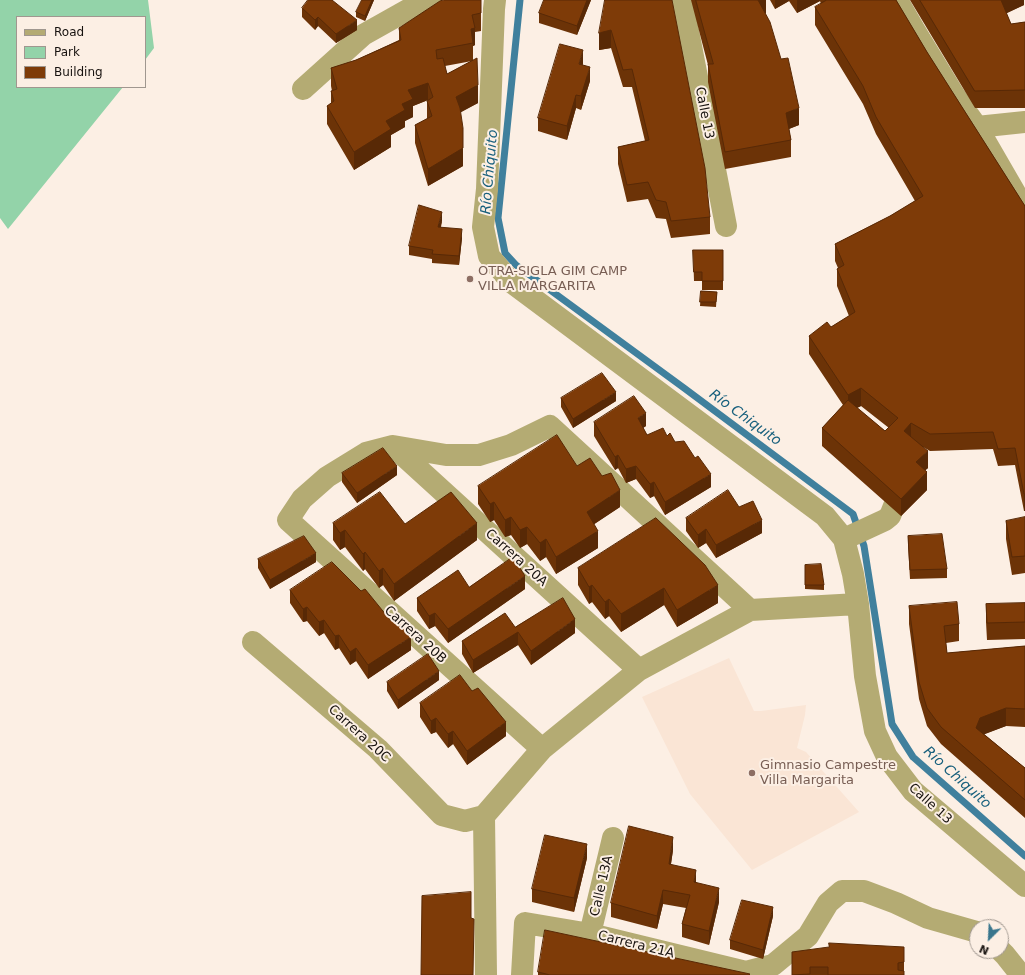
<!DOCTYPE html>
<meta charset="utf-8">
<style>
body{margin:0}
#map{position:relative;width:1025px;height:975px;overflow:hidden;background:#fcefe4;font-family:"DejaVu Sans",sans-serif}
canvas{display:block}
.legend{position:absolute;left:16px;top:16px;width:130px;height:72px;box-sizing:border-box;background:#fcefe4;border:1px solid #a0978f;margin:0;padding:5px 7px;list-style:none;font-size:12px;color:#17120f}
.legend li{display:flex;align-items:center;gap:8px;height:20px}
.legend b{width:20px;border:1px solid #a0978f}
.north{position:absolute;left:969px;top:919px;width:40px;height:40px;box-sizing:border-box;background:#fcefe4;border:1px solid #a0978f;border-radius:50%;rotate:204deg;font-size:11px;font-weight:700;line-height:16px;text-align:center;color:#17120f}
.north::after{content:'';display:block;margin:auto;width:14px;height:18px;background:#39768d;clip-path:polygon(50% 0,100% 100%,50% 72%,0 100%)}
</style>
<div id="map">
<canvas width="1025" height="975"></canvas>
<ul class="legend">
<li><b style="height:5px;background:#b4ab73"></b>Road</li>
<li><b style="height:11px;background:#93d3a9"></b>Park</li>
<li><b style="height:11px;background:#7e3b08"></b>Building</li>
</ul>
<div class="north">N</div>
</div>
<script>
const ctx = document.querySelector('canvas').getContext('2d');
ctx.lineJoin = 'round';
function fillPath(path, color) {
  ctx.fillStyle = color;
  ctx.fill(path, 'evenodd');
}
function trace(path, color, width, dash) {
  ctx.strokeStyle = color;
  ctx.lineWidth = width;
  ctx.lineCap = dash ? 'butt' : 'round';
  ctx.setLineDash(dash || []);
  ctx.stroke(path);
}
function drawText(font, color, halo, rows, align = 'center') {
  ctx.font = font + ' "DejaVu Sans",sans-serif';
  ctx.lineWidth = 4;
  ctx.setLineDash([]);
  ctx.textBaseline = 'middle';
  ctx.strokeStyle = halo;
  ctx.fillStyle = color;
  for (const [text, x, y, turn = 0] of rows) {
    ctx.save();
    ctx.translate(x, y);
    ctx.rotate((+turn || 0) * Math.PI / 180);
    ctx.textAlign = isNaN(turn) ? turn : align;
    if (halo) ctx.strokeText(text, 0, 0);
    ctx.fillText(text, 0, 0);
    ctx.restore();
  }
}
const built = new Path2D(`
 M729 658 754 711H761L806 705 805 715 797 748 806 752 859 812 752 870 690 794 642 697Z`);
const green = new Path2D(`
 M0 0H148L154 48 145 60V17H17V87H123L8 229 0 218Z`);
const stream = new Path2D(`
 M520 0 498 218 505 253 516 265 684 388 853 514 864 546 892 724 913 757 1025 856`);
const minor = new Path2D(`
 M495 0 494 9 487 189 483 227 489 256 511 282 825 516 844 539 853 574 858 604 865 676 875 731 887 757 913 791 1025 886
 M682 0 726 226
 M897 0 915 31 954 95 977 127 1025 210
 M303 89 363 35 413 7 431 0
 M977 127 1025 122
 M393 446 639 670
 M844 539 885 520 890 516 904 481
 M253 642 378 749 442 815 465 821 484 816 542 749 639 670 750 610 858 604
 M542 749 288 520 302 499 327 477 366 453 393 446 446 455H479L511 445 550 426 750 610
 M484 816 486 975
 M590 934 613 838
 M1001 951 1005 955 1021 975
 M522 975 525 923 590 934 746 972 773 965 808 936 828 903 842 891H864L896 903 928 918 977 932`);
const wall = new Path2D(`
 M362 0H374L365 21 356 17V12Z
 M481 0V31L475 32V45L473 46V60L478 103 460 112 463 166 428 186 415 143V125L427 119V101L428 100 413 106V117L405 121V127L391 135V147L354 170 327 124V106L331 104V91H332L331 86V68L356 60 399 40V28ZM472 61 447 74 445 66Z
 M544 0H591L577 35 539 23V13Z
 M605 0 710 217V234L671 238 666 219 656 218 648 199 627 202 618 164V147L645 141 632 87H623L611 48 599 50Z
 M691 0H766V13H765L799 125 789 129 791 140V157L725 169 708 82V65Z
 M770 0H896L927 52 1025 206 1024 511 1015 465 998 466 993 449 930 451 923 447 928 468 925 470 927 490 901 516 822 446V428L843 405 809 354V336L831 327 849 316 837 286V269L838 268 835 261V244L890 216 915 201 876 134 863 104 815 25V7L821 4 820 1 797 13 789 1 775 9ZM861 406 889 428 885 431 857 408Z
 M910 0H1024V5L1006 13 1011 24 1025 22V108H975Z
 M302 8 357 30 336 43 318 26 315 30 302 17Z
 M583 64V65L590 81 581 110 576 108 567 140 538 131V118Z
 M442 221 441 227 462 238 459 265 432 263V259L409 255V246Z
 M693 250H723V290H702V281H694Z
 M701 291 717 292 716 307 700 306Z
 M561 398 616 401 573 428 561 407Z
 M594 422 646 426 643 428 647 435 667 436 675 442 711 487 665 515 654 496 650 498 636 479 626 483 618 468 615 470 594 436Z
 M577 466 620 507 594 524 598 548 556 574 546 557 540 561 527 544 520 548 511 535 505 537 494 520 490 522 478 504V486Z
 M342 473 397 475 357 503 342 482Z
 M739 507 762 533 716 558 706 543 698 548 686 531V518Z
 M1025 517V573L1012 575 1006 539V521Z
 M656 518 718 603 677 627 664 605 621 632 609 616 605 619 592 602 589 604 578 585V568Z
 M333 523 405 524 477 540 394 601 383 585 379 588 365 569 363 571 345 547 340 550 333 540Z
 M908 536 947 569V578L910 579 908 545Z
 M258 559 316 562 270 589 258 568Z
 M805 565 824 585V590L805 589Z
 M469 587 525 589 448 643 435 626 429 629 417 611V598Z
 M290 590 411 650 368 679 356 661 350 665 339 648 335 650 324 633 319 636 307 621 303 622 290 603Z
 M1025 603V639L987 640 986 622V604Z
 M909 606 959 624V641L946 643 947 653 1025 646V727L1006 726 984 734 1025 768V818L941 744 927 726 919 699 909 624Z
 M515 627 575 633 531 665 518 645 473 673 462 654V641Z
 M439 680 398 709 387 691V682Z
 M472 691 506 736 467 765 453 744 448 748 436 732 431 734 420 717V703Z
 M673 850 671 864 696 882 719 902 709 945 682 937V924L686 908 663 904 657 929 611 917V903Z
 M587 858 574 912 532 902V889Z
 M773 916 763 959 730 949V940Z
 M904 947V975H792V952Z
 M538 972 750 975H538Z`);
const shadedWall = new Path2D(`
 M372 0H374L365 21V16Z
 M587 0H591L577 35V26Z
 M758 0H766V13L758 18Z
 M775 0H789V1L775 9Z
 M797 0H820V1L797 13Z
 M1001 0H1024V5L1001 16Z
 M318 17V26L315 30V20Z
 M357 20V30L336 43V34Z
 M475 28V45L473 46 471 29Z
 M611 30V48L599 50V33Z
 M583 50V64L579 78V64Z
 M590 67V81L581 110V96Z
 M428 83V100L413 106V117L405 121V127L391 135V147L354 170V152L386 121 402 104 408 90Z
 M478 85V103L456 115V97Z
 M576 95V108L567 140V126Z
 M799 108V125L786 130V113Z
 M463 148V166L428 186V169Z
 M442 212V221L438 236V227Z
 M462 229V238L459 265V256Z
 M861 388V406L848 412V395Z
 M616 392V401L573 428V419Z
 M646 413V426L638 431V418Z
 M911 423V440L904 431Z
 M928 451V468L916 479V462Z
 M618 455V468L615 470V457Z
 M397 466V475L357 503V493Z
 M636 466V479L626 483V469Z
 M927 472V490L901 516V499Z
 M711 474V487L665 515V502Z
 M654 482V496L650 498V484Z
 M620 490V507L587 529V512Z
 M1024 494H1025V511H1024Z
 M494 502V520L490 522V504Z
 M511 517V535L505 537V520Z
 M762 520V533L716 558V545Z
 M477 523V540L394 601V584Z
 M527 527V544L520 548V530Z
 M706 529V543L698 548V535Z
 M345 530V547L340 550V533Z
 M598 531V548L556 574V557Z
 M546 539V557L540 561V543Z
 M365 552V569L363 571V554Z
 M316 553V562L270 589V580Z
 M383 568V585L379 588V571Z
 M525 576V589L448 643V629Z
 M592 585V602L589 604V587Z
 M718 585V603L677 627V610Z
 M664 588V605L621 632V614Z
 M609 599V616L605 619V602Z
 M307 607V621L303 622V609Z
 M435 613V626L429 629V616Z
 M575 619V633L531 665V651Z
 M324 620V633L319 636V622Z
 M518 632V645L473 673V660Z
 M339 635V648L335 650V636Z
 M411 637V650L368 679V665Z
 M356 648V661L350 665V652Z
 M439 671V680L398 709V700Z
 M1006 708V726L980 736 976 728 980 718Z
 M436 718V732L431 734V721Z
 M506 722V736L467 765V751Z
 M453 731V744L448 748V734Z
 M673 837V850L669 877V864Z
 M587 844V858L574 912V898Z
 M696 870V884L694 882Z
 M719 888V902L709 945V931Z
 M663 890V904L657 929V916Z
 M773 907V916L763 959V950Z`);
const building = new Path2D(`
 M308 0H332L357 20 336 34 318 17 315 20 302 8Z
 M362 0H372L365 16 356 12Z
 M444 0H481V13L472 15 475 28 471 29 473 43 436 50 437 59 443 58 447 74 477 58 478 85 456 97 460 108 463 128V148L428 169 415 125 432 116 427 101 433 97 428 83 408 90 413 99 402 104 405 110 386 121 391 129 354 152 327 106 334 101 331 91 337 89 331 68 356 60 401 40 399 28 440 1Z
 M544 0H587L577 26 539 13Z
 M605 0H672L705 168 710 217 671 221 666 202 656 200 648 182 627 185 618 147 649 140 632 69 623 70 611 30 599 33Z
 M696 0H758L770 22 781 59 788 58 799 108 786 113 791 140 725 152 708 64H713Z
 M827 0H896L927 52 1025 206V494H1024L1015 448 998 449 993 432 930 434 911 423 904 431 928 451 916 462 927 472 901 499 822 428 848 400 885 431 898 418 861 388 848 395 809 336 827 322 831 327 855 312 837 269 844 265 835 244 890 216 923 196 876 117 863 86 815 7Z
 M920 0H1001L1011 24 1025 22V90L975 91Z
 M560 44 583 50 579 64 590 67 581 96 576 95 567 126 538 118Z
 M419 205 442 212 438 227 462 229 459 256 432 254 433 250 409 246Z
 M693 250H723V281H702V272H694Z
 M701 291 717 292 716 302H700Z
 M602 373 616 392 573 419 561 398Z
 M634 396 646 413 638 418 647 435 663 428 667 436 670 433 675 442 684 441 695 458 698 456 711 474 665 502 654 482 650 484 636 466 626 469 618 455 615 457 594 422Z
 M557 435 577 466 590 458 602 476 611 473 620 490 587 512 598 531 556 557 546 539 540 543 527 527 520 530 511 517 505 520 494 502 490 504 478 486Z
 M383 448 397 466 357 493 342 473Z
 M728 490 739 507 753 501 762 520 716 545 706 529 698 535 686 518Z
 M380 492 405 524 451 492 477 523 394 584 383 568 379 571 365 552 363 554 345 530 340 533 333 523Z
 M1025 517V556L1012 557 1006 521Z
 M656 518 705 565 718 585 677 610 664 588 621 614 609 599 605 602 592 585 589 587 578 568Z
 M942 534 947 569 910 570 908 536Z
 M304 536 316 553 270 580 258 559Z
 M513 557 525 576 448 629 435 613 429 616 417 598 458 570 469 587Z
 M332 562 361 591 365 589 391 621 396 618 411 637 368 665 356 648 350 652 339 635 335 636 324 620 319 622 307 607 303 609 290 590Z
 M821 564 824 585H805V565Z
 M563 598 575 619 531 651 518 632 473 660 462 641 505 613 515 627Z
 M957 602 959 624 944 626 947 653 1025 646V709L1006 708 980 718 976 728 1025 768V800L941 727 927 708 919 682 909 606Z
 M1025 603V622L987 623 986 604Z
 M428 654 439 671 398 700 387 682Z
 M460 675 472 691 478 688 506 722 467 751 453 731 448 734 436 718 431 721 420 703Z
 M629 826 673 837 669 864 696 870 694 882 719 888 709 931 682 924 690 895 663 890 657 916 611 903Z
 M545 835 587 844 574 898 532 889Z
 M471 892V918L474 919 473 975H421L422 896Z
 M742 900 773 907 763 950 730 940Z
 M545 930 750 974 749 975H550L538 972Z
 M829 943 904 947V962L898 963V970L904 971V975H828V967H810V974L792 975V952L829 947Z`);
const markers = [
 [470,279,4,"#8d6e63"],
 [752,773,4,"#8d6e63"]
];
const streetNames = [
 ["Calle 13",704,113,79],
 ["Carrera 20A",516,558,42],
 ["Carrera 20B",415,635,42],
 ["Carrera 20C",359,734,42],
 ["Calle 13",930,804,42],
 ["Calle 13A",602,886,-77],
 ["Carrera 21A",636,945,14]
];
const educationNames = [
 ["OTRA-SIGLA GIM CAMP",478,272],
 ["VILLA MARGARITA",478,287],
 ["Gimnasio Campestre",760,766],
 ["Villa Margarita",760,781]
];
const waterNames = [
 ["Río Chiquito",490,172,-85],
 ["Río Chiquito",745,418,36],
 ["Río Chiquito",957,778,42]
];
fillPath(built, '#fae5d5');
fillPath(green, '#93d3a9');
trace(stream, '#40809d', 7);
trace(minor, '#b4ab73', 22);
fillPath(wall, '#6c3307');
fillPath(shadedWall, '#582906');
fillPath(building, '#7e3b08');
trace(building, '#582906', 1);
for (const [x, y, r, color] of markers) {
  const dot = new Path2D();
  dot.arc(x, y, r, 0, 2 * Math.PI);
  ctx.fillStyle = color;
  ctx.fill(dot);
  trace(dot, '#fcefe4', 1.5);
}
drawText('13px', '#17120f', '#fcefe4', streetNames);
drawText('13px', '#785e54', '#fcefe4', educationNames, 'left');
drawText('italic 14px', '#18607d', '#fcefe4', waterNames);
</script>
